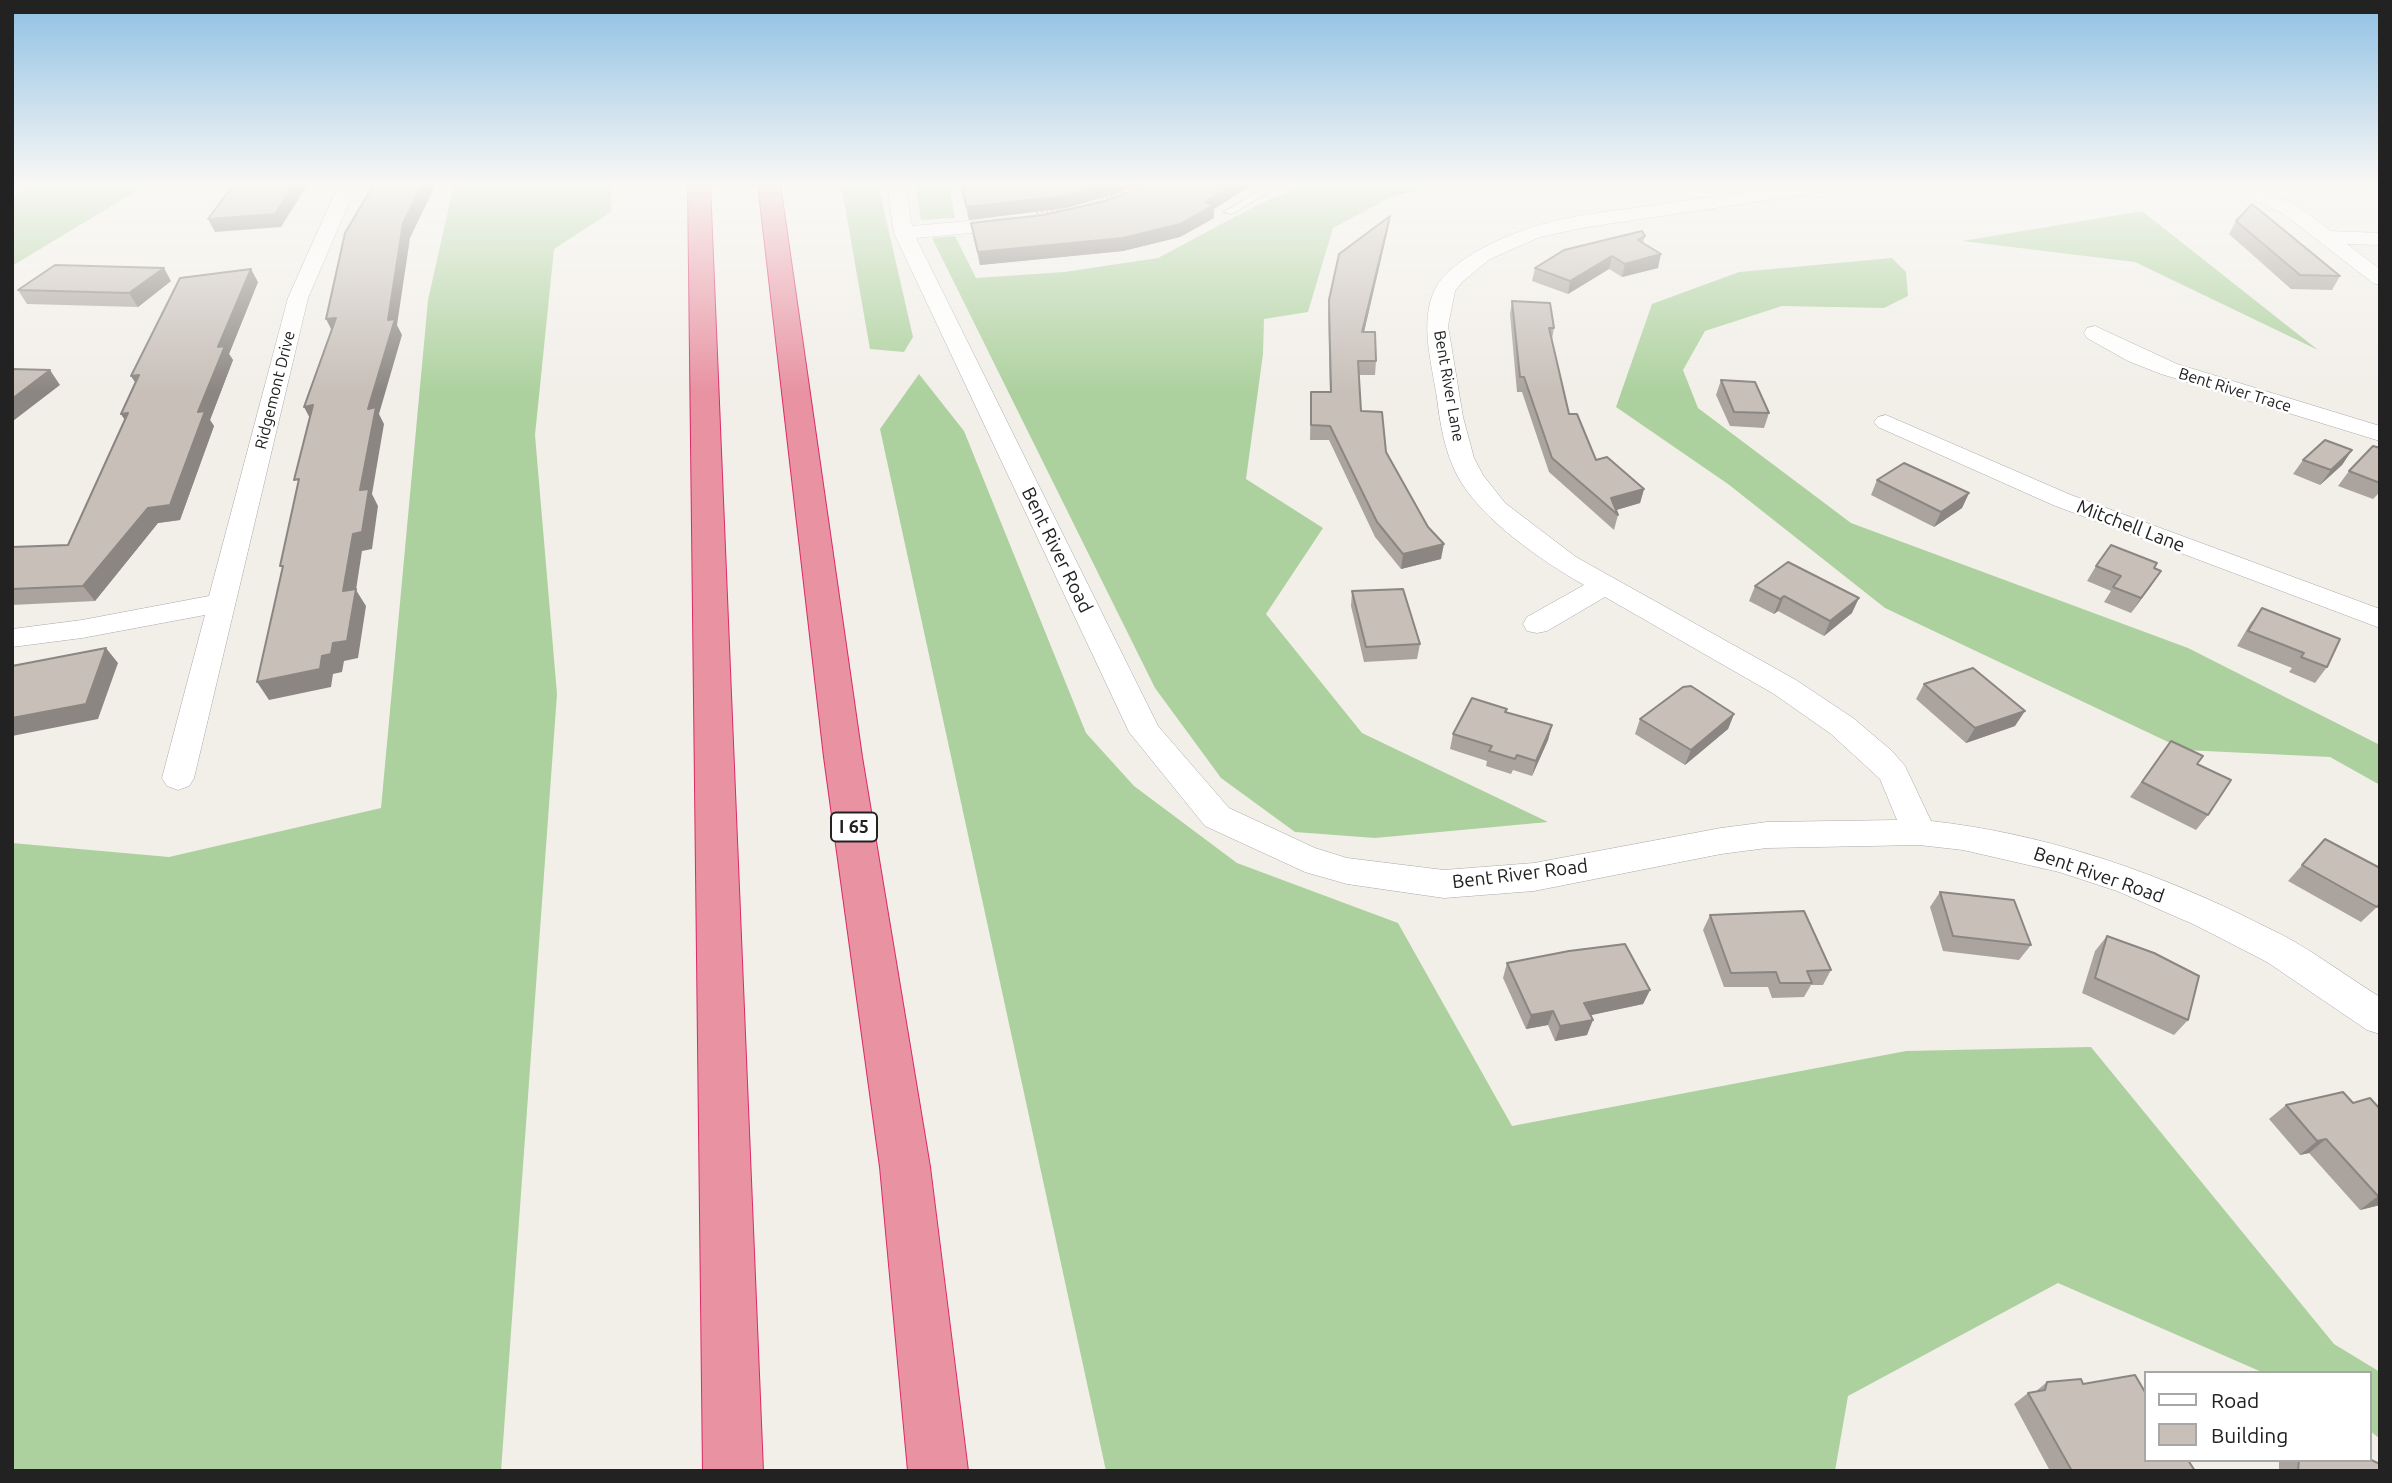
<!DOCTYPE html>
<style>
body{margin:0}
#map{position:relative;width:2392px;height:1483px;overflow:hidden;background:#f2efe9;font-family:Ubuntu,sans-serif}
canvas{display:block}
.frame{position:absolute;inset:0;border:14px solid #222;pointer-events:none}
.legend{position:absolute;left:2144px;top:1371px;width:228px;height:91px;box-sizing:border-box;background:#fff;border:2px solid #a7a7a7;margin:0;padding:9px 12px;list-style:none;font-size:21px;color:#222}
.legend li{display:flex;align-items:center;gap:14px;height:35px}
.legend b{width:35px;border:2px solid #a7a7a7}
</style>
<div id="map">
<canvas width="2392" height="1483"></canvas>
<div class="frame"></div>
<ul class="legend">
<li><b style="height:9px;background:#fff"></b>Road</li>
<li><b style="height:19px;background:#c7bfb8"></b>Building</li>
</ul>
</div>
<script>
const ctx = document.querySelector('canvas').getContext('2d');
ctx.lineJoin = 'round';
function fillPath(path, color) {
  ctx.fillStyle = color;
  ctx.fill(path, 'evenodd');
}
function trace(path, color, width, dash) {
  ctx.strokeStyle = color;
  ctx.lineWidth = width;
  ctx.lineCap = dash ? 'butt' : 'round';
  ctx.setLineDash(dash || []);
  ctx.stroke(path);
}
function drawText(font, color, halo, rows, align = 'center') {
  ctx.font = font + ' Ubuntu,sans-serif';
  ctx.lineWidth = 5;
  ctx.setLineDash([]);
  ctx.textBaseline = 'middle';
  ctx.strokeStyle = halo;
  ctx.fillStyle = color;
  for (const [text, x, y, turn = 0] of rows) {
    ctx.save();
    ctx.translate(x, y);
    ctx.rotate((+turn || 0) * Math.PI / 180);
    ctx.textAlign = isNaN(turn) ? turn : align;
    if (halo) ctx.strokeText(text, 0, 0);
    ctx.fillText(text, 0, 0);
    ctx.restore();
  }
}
const forest = new Path2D(`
 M38 184H148L12 266V196Z
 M454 184H612L611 212 554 249 535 435 557 694 501 1471H12V843L169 857 381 808 428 300Z
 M841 184H878L913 337 904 352 870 349Z
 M915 184H981L950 191 955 218 921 220Z
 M1307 184H1436L1387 199 1333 228 1308 312 1264 319 1263 354 1246 479 1323 528 1266 614 1362 733 1548 822 1375 838 1295 832 1221 778 1155 688 932 238 955 236 976 278 1064 272 1158 258 1255 206Z
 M2142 211 2318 350 2135 262 1962 241Z
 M1892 258 1906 272 1908 296 1884 308 1782 306 1705 331 1683 370 1698 408 1851 523 2188 648 2380 745V785L2330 757 2185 750 1885 608 1728 484 1616 407 1652 304 1739 272Z
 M919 374 964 431 1086 733 1134 786 1237 863 1398 923 1512 1126 1906 1051 2091 1047 2334 1344 2380 1372V1439L2369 1430V1373H2264L2058 1283 1848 1396 1835 1471H1106L880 429Z`);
const path = new Path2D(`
 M1092 204 1139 184
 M1036 213 1066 210`);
const lane = new Path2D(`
 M1271 184H1282L1232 214 1224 212Z`);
const street = new Path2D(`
 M339 184H357L308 298 194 778 189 786 178 790 167 786 162 778 205 615 82 638 12 647V629L82 620 209 596 288 298Z
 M887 184H905L912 226 1014 217 1024 223 1014 229 916 238 1158 726 1229 808 1315 848 1347 858 1444 870 1534 863 1721 828 1767 822 1897 820 1880 779 1831 734 1774 694 1605 597 1547 631 1537 633 1527 631 1523 624 1527 617 1584 585C1542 561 1480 519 1457 475 1445 452 1440 424 1437 398 1432 364 1419 322 1435 289 1450 260 1498 239 1527 229 1570 214 1618 211 1662 204 1726 195 1788 184 1852 184L1843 189 1587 227 1540 237 1490 259 1462 282 1455 291 1448 326 1463 417 1474 458 1483 475 1505 503 1576 557 1796 680 1853 718 1892 751 1905 766 1931 821C2039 833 2145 868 2242 915 2259 924 2278 932 2295 942 2324 959 2351 979 2380 997V1034L2367 1030 2267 962 2195 925 2117 891 2059 872 1963 850 1919 845 1767 848 1721 854 1534 891 1444 898 1347 884 1305 872 1205 826 1129 732 894 233Z
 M2224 184H2248L2298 206 2331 231 2380 233V245L2347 244 2380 269V285L2373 283 2284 214 2227 188Z
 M2095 326 2177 364 2380 426V441L2161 374 2128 361 2087 338 2084 333 2087 328Z
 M1886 415 2071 495 2380 609V628L2053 505 1878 427 1874 422 1878 417Z`);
const highway = new Path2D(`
 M688 184H710L763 1471H703Z
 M758 184H780L862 757 930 1167 968 1471H908L880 1167 824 757Z`);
const wall = new Path2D(`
 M961 184 1122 192 1066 208 969 220 962 195Z
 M1105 201 1214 209V218L1180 237 1123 251 980 265 973 236 971 223 1043 215Z
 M2236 221 2340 276 2332 290 2291 289 2229 234Z
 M1388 229 1364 332 1376 361 1375 375H1359L1361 411 1386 452 1441 559 1401 569 1375 537 1329 440H1310L1311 392H1330L1328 314 1329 300Z
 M1645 236 1643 243 1658 268 1622 277 1609 269 1568 294 1532 281 1535 268Z
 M171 281 138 307 27 304 18 290Z
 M258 282 229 354 233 360 210 420 214 426 180 520 158 523 95 601 12 605V547L68 545 125 420 121 414 136 383 131 376Z
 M1512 301 1554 328 1552 339 1569 414 1596 460 1644 489 1640 503 1616 510 1618 515 1614 530 1549 472 1522 392H1517L1510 314Z
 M1721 380 1769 413 1764 428 1730 426 1716 395Z
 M2380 448V492L2373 499 2338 486 2349 471Z
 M2352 450 2342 465 2320 485 2293 474 2303 460Z
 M1877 480 1969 493 1962 508 1934 527 1871 495Z
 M2096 566 2154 568 2151 586 2131 613 2104 602 2111 591 2087 581Z
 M1755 586 1852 613 1824 636 1778 611 1774 614 1749 601Z
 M1352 591 1420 644 1417 659 1364 662 1351 606Z
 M2262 608 2327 667 2315 683 2289 672 2292 668 2237 646 2250 624Z
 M1924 684 2015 726 1966 743 1916 699Z
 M1506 712 1552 725 1548 740 1532 776 1513 770 1511 774 1486 766 1487 761 1450 749 1453 734Z
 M1734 714 1728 729 1685 765 1635 734 1640 719Z
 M2171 741 2197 764 2208 815 2196 830 2130 797Z
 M2325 839 2377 907 2361 922 2288 881Z
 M1940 892 2031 945 2019 960 1943 951 1930 907Z
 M1710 915 1831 970 1823 985H1811L1804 997 1772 998 1768 987H1724L1703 930Z
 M2107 936 2188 1020 2174 1035 2082 993 2095 951Z
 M1507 963 1650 990 1643 1004 1590 1015 1587 1035 1555 1041 1548 1025 1526 1029 1503 978Z
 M2353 1103 2380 1109V1205L2360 1210 2309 1153 2300 1155 2269 1119 2286 1105Z
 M2047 1382 2083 1384 2195 1471H2050L2014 1404 2028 1393 2035 1392Z
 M2279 1460H2369L2380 1471H2279Z`);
const shadedWall = new Path2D(`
 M294 184H308L281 227 215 232 208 219Z
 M423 184H436L410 238 397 325 402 335 379 414 384 424 372 494 378 506 372 549 362 551 356 590 366 606 358 658 344 661 342 672 333 674 331 687 269 700 257 682 322 656 343 591 360 490 368 409 388 320 403 223Z
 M1105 184H1139L1122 192 1066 208 969 220 967 207Z
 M1234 184H1254L1214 209V218L1180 237 1123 251 980 265 978 252 1205 202Z
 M1390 216 1388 229 1361 345 1362 332Z
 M1661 254 1658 268 1622 277 1625 264Z
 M1612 256 1609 269 1568 294 1570 281Z
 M164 268 171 281 138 307 129 293Z
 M251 269 258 282 229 354 233 360 210 420 214 426 180 520 158 523 95 601 83 586 198 412 218 347Z
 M336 318 334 335 326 319Z
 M50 370 60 385 13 421 12 399Z
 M139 375 140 390 131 376Z
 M313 405V424L304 407Z
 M128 413 130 428 121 414Z
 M2352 450 2342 465 2320 485 2331 470Z
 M1644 489 1640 503 1613 511 1611 498Z
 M1969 493 1962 508 1934 527 1941 512Z
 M1444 544 1441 559 1401 569 1403 554Z
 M2161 571 2151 586 2131 613 2141 598Z
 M1784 596 1778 611 1774 614 1780 599Z
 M1859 598 1852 613 1824 636 1830 621Z
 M106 648 118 663 98 719 12 736V718Z
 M2025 711 2015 726 1966 743 1975 728Z
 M1734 714 1728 729 1685 765 1691 750Z
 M1552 725 1548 740 1532 776 1536 761Z
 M1650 990 1643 1004 1578 1018 1584 1003Z
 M1553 1011 1548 1025 1526 1029 1531 1015Z
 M1593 1020 1587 1035 1555 1041 1560 1026Z
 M2326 1139 2309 1153 2300 1155 2317 1141Z
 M2378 1196H2380V1205L2360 1210Z`);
const building = new Path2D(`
 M234 184H294L275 214 208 219Z
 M374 184H423L403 223 388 320 395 319 368 409 376 407 360 490 369 489 362 532 353 534 343 591 356 589 347 641 333 643 331 654 322 656 320 669 257 682 283 566H280L299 479 294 480 313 405 304 407 336 318 326 319 345 233Z
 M961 184H1105L1066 196 967 207Z
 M1150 184H1234L1205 202 1214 205 1180 224 1123 238 978 252 971 223 1043 215 1105 201Z
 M2252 204 2340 276 2300 275 2236 221Z
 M1390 216 1362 332H1375L1376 361H1358L1361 411 1382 412 1386 452 1428 527 1444 544 1403 554 1377 522 1330 426 1311 425V392H1331L1329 300 1339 254Z
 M1642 231 1645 236 1638 240 1661 254 1625 264 1612 256 1570 281 1535 268 1564 250Z
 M55 265 164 268 129 293 18 290Z
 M251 269 218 347 225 346 198 412 205 411 170 505 148 508 83 586 12 589V547L68 545 128 413 121 414 139 375 131 376 180 278Z
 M1512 301 1550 303 1554 328H1549L1569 414H1577L1596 460 1607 457 1644 489 1611 498 1618 515 1552 458 1524 377H1520Z
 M12 369 50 370 12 399Z
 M1721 380 1755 382 1769 413 1734 412Z
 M2325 440 2352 450 2331 470 2303 460Z
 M2373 446 2380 448V483L2349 471Z
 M1904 463 1969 493 1941 512 1877 480Z
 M2111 545 2157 563 2154 568 2161 571 2141 598 2113 587 2121 576 2096 566Z
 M1788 562 1859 598 1830 621 1784 596 1780 599 1755 586Z
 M1403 589 1420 644 1366 647 1352 591Z
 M2262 608 2340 639 2327 667 2301 657 2304 653 2248 631Z
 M106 648 86 704 12 718V666Z
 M1973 668 2025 711 1975 728 1924 684Z
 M1691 686 1734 714 1691 750 1640 719 1683 687Z
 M1472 698 1507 709 1505 712 1552 725 1536 761 1517 755 1515 759 1489 751 1492 746 1453 734Z
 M2171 741 2203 756 2197 764 2231 780 2208 815 2142 782Z
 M2325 839 2380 868V903L2377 907 2302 865Z
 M1940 892 2014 900 2031 945 1953 936Z
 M1804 911 1831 970 1807 971 1812 983H1780L1776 972 1731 973 1710 915Z
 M2107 936 2154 953 2199 976 2188 1020 2095 978Z
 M1625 944 1650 990 1584 1003 1593 1020 1560 1026 1553 1011 1531 1015 1507 963 1569 951Z
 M2343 1092 2353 1103 2370 1098 2380 1109V1196H2378L2326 1139 2317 1141 2286 1105Z
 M2135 1375 2145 1392V1460H2188L2195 1471H2072L2028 1393 2045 1390 2047 1382 2081 1379 2083 1384Z
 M2369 1459 2380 1464V1471H2298L2299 1460H2369Z`);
const farStreetnames = [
 ["Bent River Lane",1449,386,80],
 ["Ridgemont Drive",275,390,-76],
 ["Bent River Trace",2235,390,17]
];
const shields = [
 [854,827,46]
];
const shieldNames = [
 ["I 65",854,827]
];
const streetNames = [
 ["Mitchell Lane",2131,526,21],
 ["Bent River Road",1057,550,64],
 ["Bent River Road",1520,874,-7],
 ["Bent River Road",2099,875,19]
];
fillPath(forest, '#add19e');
trace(lane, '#a9a9a9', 2);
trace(street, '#a9a9a9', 1);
trace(highway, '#dc2a67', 2);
trace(path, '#fa8072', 2.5, [2.5, 2.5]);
fillPath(lane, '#fff');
fillPath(street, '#fff');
fillPath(highway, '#e892a2');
fillPath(wall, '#aba49e');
fillPath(shadedWall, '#8b8681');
fillPath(building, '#c7bfb8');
trace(building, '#8b8681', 2);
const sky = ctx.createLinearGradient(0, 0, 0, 392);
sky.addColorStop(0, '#8fc0e4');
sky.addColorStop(0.47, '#f9f8f5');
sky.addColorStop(1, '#f9f8f500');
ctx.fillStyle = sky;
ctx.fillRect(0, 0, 2392, 392);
drawText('16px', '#222', '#fff', farStreetnames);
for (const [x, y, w] of shields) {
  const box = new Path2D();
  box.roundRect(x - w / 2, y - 14.5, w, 29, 5);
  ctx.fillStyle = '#fff';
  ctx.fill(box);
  trace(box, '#222', 2);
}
drawText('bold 18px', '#222', null, shieldNames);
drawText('19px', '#222', '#fff', streetNames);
</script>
